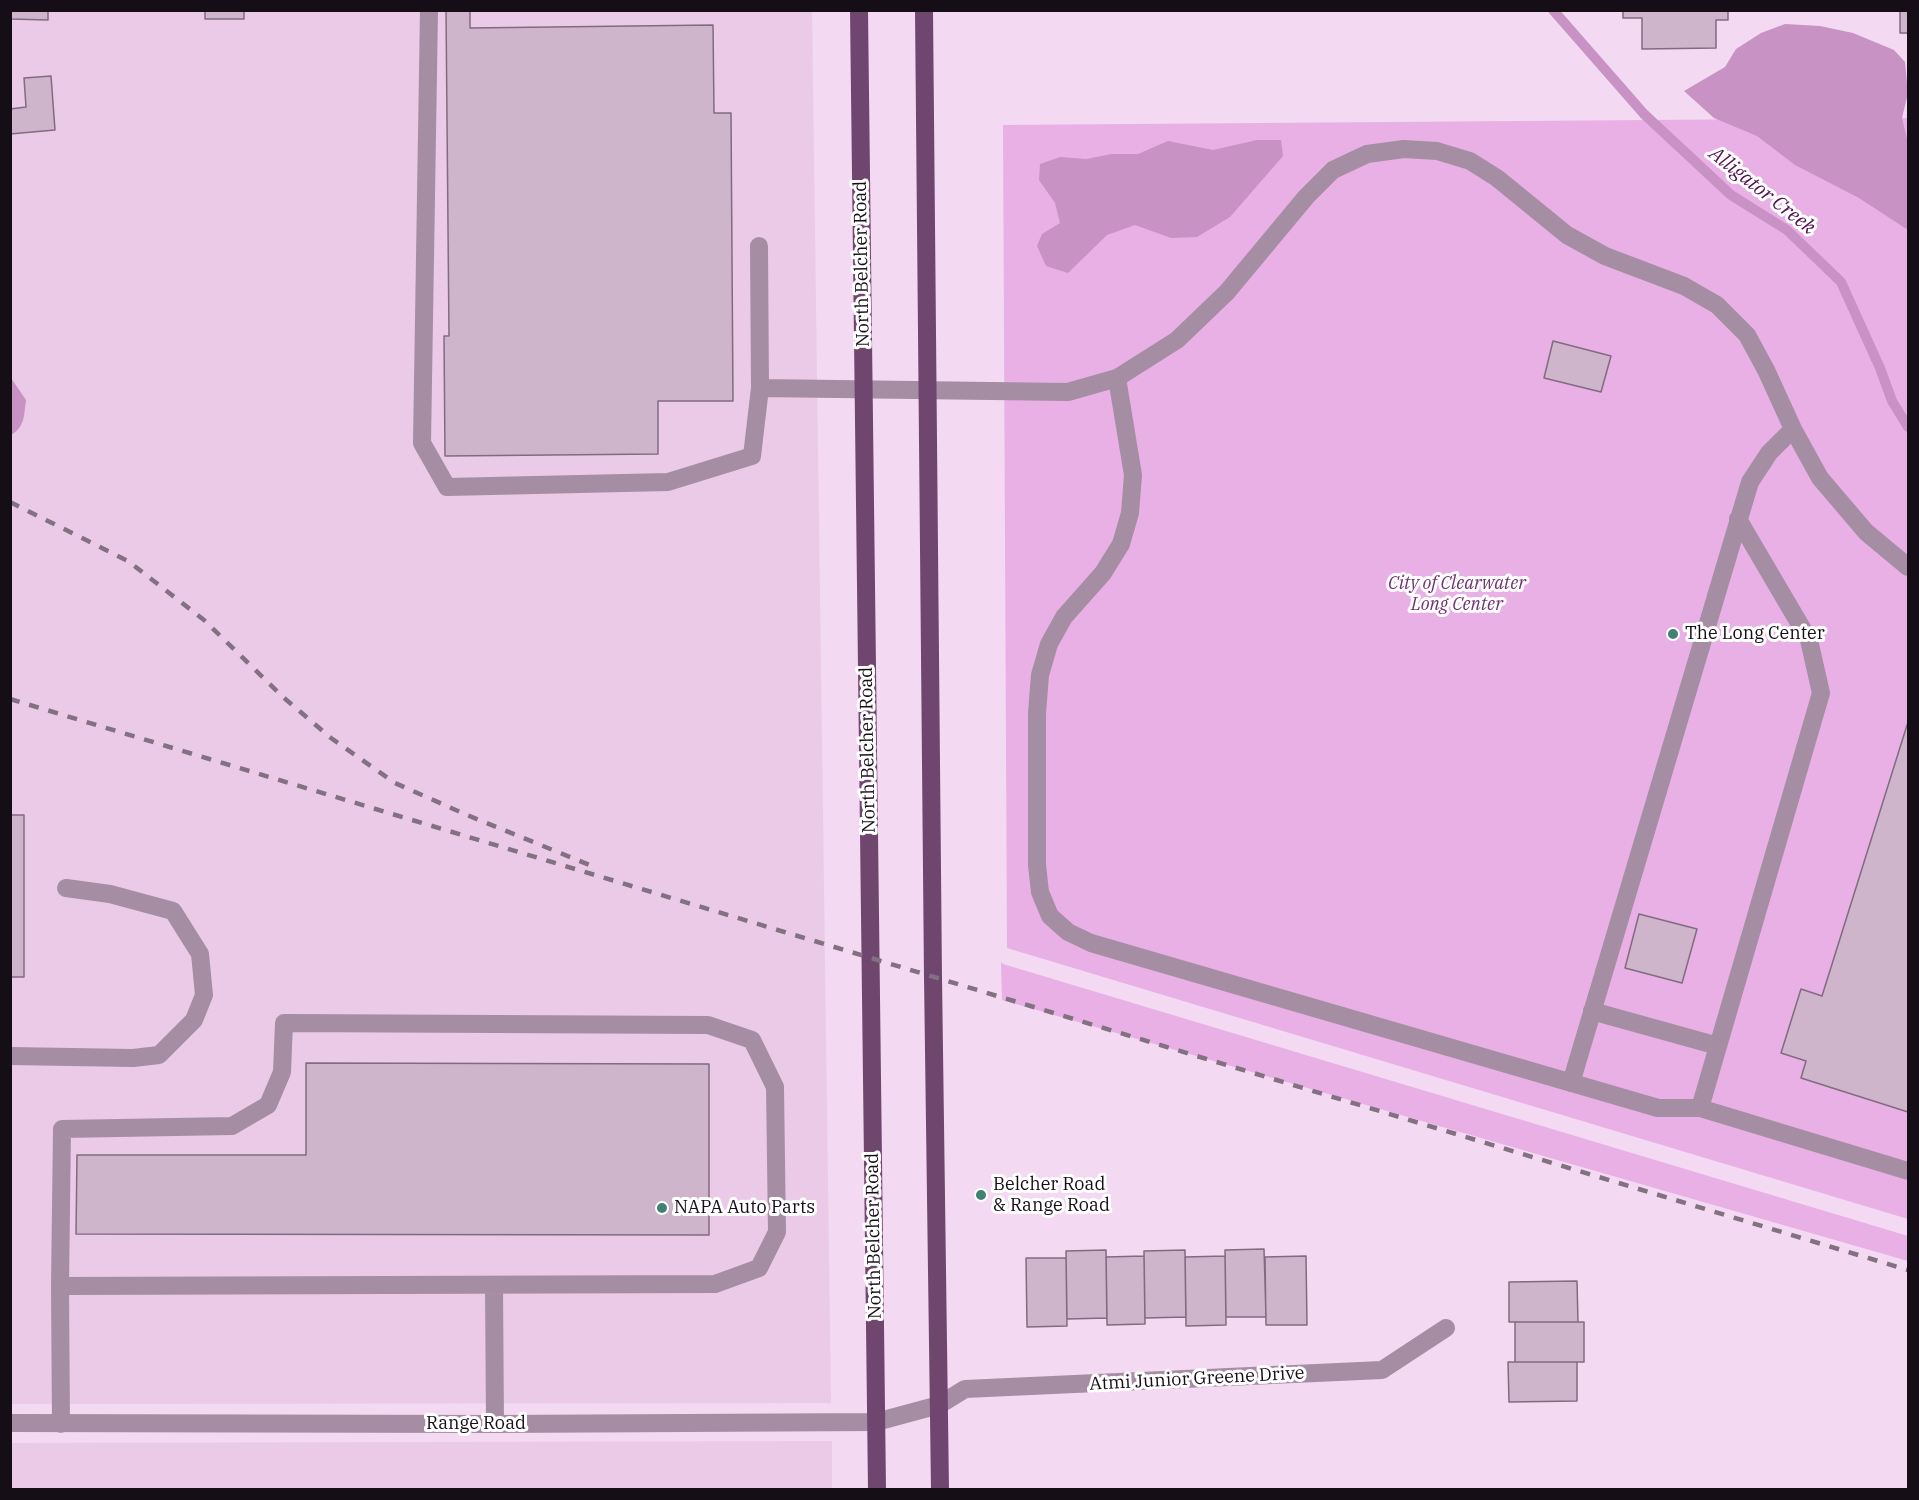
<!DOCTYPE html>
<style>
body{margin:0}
#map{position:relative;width:1919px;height:1500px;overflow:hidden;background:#f3d9f1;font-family:"IBM Plex Serif",serif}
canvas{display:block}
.frame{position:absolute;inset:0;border:12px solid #160e16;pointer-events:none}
</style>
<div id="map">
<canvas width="1919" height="1500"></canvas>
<div class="frame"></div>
</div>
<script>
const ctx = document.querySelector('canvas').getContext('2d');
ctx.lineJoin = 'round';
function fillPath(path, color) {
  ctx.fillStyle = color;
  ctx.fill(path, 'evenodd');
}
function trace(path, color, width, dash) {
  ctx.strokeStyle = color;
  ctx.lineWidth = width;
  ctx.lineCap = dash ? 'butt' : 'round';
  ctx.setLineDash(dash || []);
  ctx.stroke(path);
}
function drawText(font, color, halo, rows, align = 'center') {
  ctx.font = font + ' "IBM Plex Serif",serif';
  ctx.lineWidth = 6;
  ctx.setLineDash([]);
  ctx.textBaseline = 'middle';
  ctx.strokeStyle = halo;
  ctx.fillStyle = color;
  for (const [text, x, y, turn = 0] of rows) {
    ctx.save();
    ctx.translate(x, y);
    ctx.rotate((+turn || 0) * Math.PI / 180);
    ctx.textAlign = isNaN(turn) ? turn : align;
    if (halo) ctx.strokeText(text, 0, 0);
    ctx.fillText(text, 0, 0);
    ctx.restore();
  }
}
const built = new Path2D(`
 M11 11H812L831 1403 11 1404Z
 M832 1441V1489H11V1443Z`);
const green = new Path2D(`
 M1908 118V1219L1007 948 1003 125Z
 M1001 962 1003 964 1908 1236V1261L1002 1000Z`);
const water = new Path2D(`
 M1785 24 1820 26 1853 33 1894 50 1905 62 1908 93 1902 118 1908 143V230L1859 198 1795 165 1757 136 1714 118 1684 91 1725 67 1736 49 1761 33Z
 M1257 140H1281L1283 156 1230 217 1197 237 1171 238 1135 225 1107 235 1068 273 1046 266 1037 246 1042 234 1060 223 1055 203 1039 180 1040 164 1060 157 1086 159 1112 154H1138L1168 141 1213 150Z
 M11 378 26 400C24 415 25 427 11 435Z`);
const stream = new Path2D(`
 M1553 10 1644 114 1731 195 1787 230 1841 282 1880 368 1892 401 1908 427`);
const building = new Path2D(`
 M10 10H48V20L10 19Z
 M205 10H244V19H205Z
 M446 10H470V28L713 25 714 113H731L733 401H658V454L445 456 444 336H449Z
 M1623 10H1728V20H1716V48L1642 49V18H1623Z
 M1900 10H1908V33H1900Z
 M51 76 55 130 10 134V109L26 107 24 78Z
 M1553 341 1611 356 1601 392 1544 378Z
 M1908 722V1112L1801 1078 1806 1061 1781 1053 1801 989 1822 996Z
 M10 815H24V977H10Z
 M1639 914 1697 929 1682 983 1625 968Z
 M306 1063 709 1064V1235L76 1234 77 1155H306Z
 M1264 1249 1266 1317H1226L1225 1250Z
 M1106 1250 1107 1318 1067 1319 1066 1251Z
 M1185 1250 1186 1317 1145 1318 1144 1251Z
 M1144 1256 1145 1324 1107 1325 1106 1257Z
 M1225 1256 1226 1325 1186 1326 1185 1257Z
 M1306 1256 1307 1325H1266L1265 1257Z
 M1026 1258H1066L1067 1326 1027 1327Z
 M1577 1281 1578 1322H1509V1282Z
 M1515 1322H1584V1362H1515Z
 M1508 1362H1577V1401L1509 1402Z`);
const minor = new Path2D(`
 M429 10 422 443 447 487 668 482 752 456 760 388 1068 392 1117 378 1177 340 1227 292 1306 197 1333 170 1367 154 1404 149 1437 151 1470 161 1497 178 1567 235 1605 256 1684 286 1717 305 1747 335 1766 370 1793 429 1769 453 1750 482 1571 1083
 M759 246 760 388
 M1117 378 1133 475 1130 513 1121 544 1103 573 1064 617 1049 644 1040 675 1037 713V865L1040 892 1050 916 1068 932 1091 943 1658 1108H1700L1908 1171
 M1793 429 1820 478 1866 532 1908 567
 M1592 1011 1718 1046
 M10 1056 133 1058 159 1055 194 1020 204 995 200 954 173 911 110 894 66 888
 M1700 1108 1821 693 1809 640 1738 519
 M494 1285 495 1424
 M60 1286 715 1284 759 1268 777 1232 775 1087 752 1040 708 1025 284 1023 282 1072 268 1105 232 1126 62 1129 60 1286 61 1424
 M10 1423 495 1424 876 1422 939 1405 965 1389 1382 1370 1446 1328`);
const major = new Path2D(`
 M859 10 877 1490
 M924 10 933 977 940 1490`);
const rail = new Path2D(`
 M10 502 128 561 204 620 283 697 331 738 395 783 467 815 597 868
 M10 699 1908 1270`);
const markers = [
 [1673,634,6,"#3f8275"],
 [981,1195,6,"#3f8275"],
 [662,1208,6,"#3f8275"]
];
const streetNames = [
 ["North Belcher Road",862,264,-91],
 ["North Belcher Road",868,750,-91],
 ["North Belcher Road",874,1236,-91],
 ["Atmi Junior Greene Drive",1197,1379,-3],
 ["Range Road",476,1424]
];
const parkNames = [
 ["City of Clearwater",1457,584],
 ["Long Center",1457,605]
];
const poiNames = [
 ["The Long Center",1685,634],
 ["Belcher Road",993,1185],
 ["& Range Road",993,1206],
 ["NAPA Auto Parts",674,1208]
];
const waterNames = [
 ["Alligator Creek",1762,191,38]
];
fillPath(built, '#eacae7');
fillPath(green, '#e8b0e4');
fillPath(water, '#c892c5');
trace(stream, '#c892c5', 10);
fillPath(building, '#ceb5cc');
trace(building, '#826b81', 1.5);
trace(minor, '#a58da3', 18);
trace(major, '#6f466d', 18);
trace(rail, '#827181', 4.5, [10, 10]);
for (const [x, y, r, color] of markers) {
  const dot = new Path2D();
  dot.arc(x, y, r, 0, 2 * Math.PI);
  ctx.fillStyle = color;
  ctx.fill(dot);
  trace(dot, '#fff', 2);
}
drawText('18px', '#160e16', '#fff', streetNames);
drawText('italic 18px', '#71306f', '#fff', parkNames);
drawText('18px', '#160e16', '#fff', poiNames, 'left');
drawText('italic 20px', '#521051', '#fff', waterNames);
</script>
